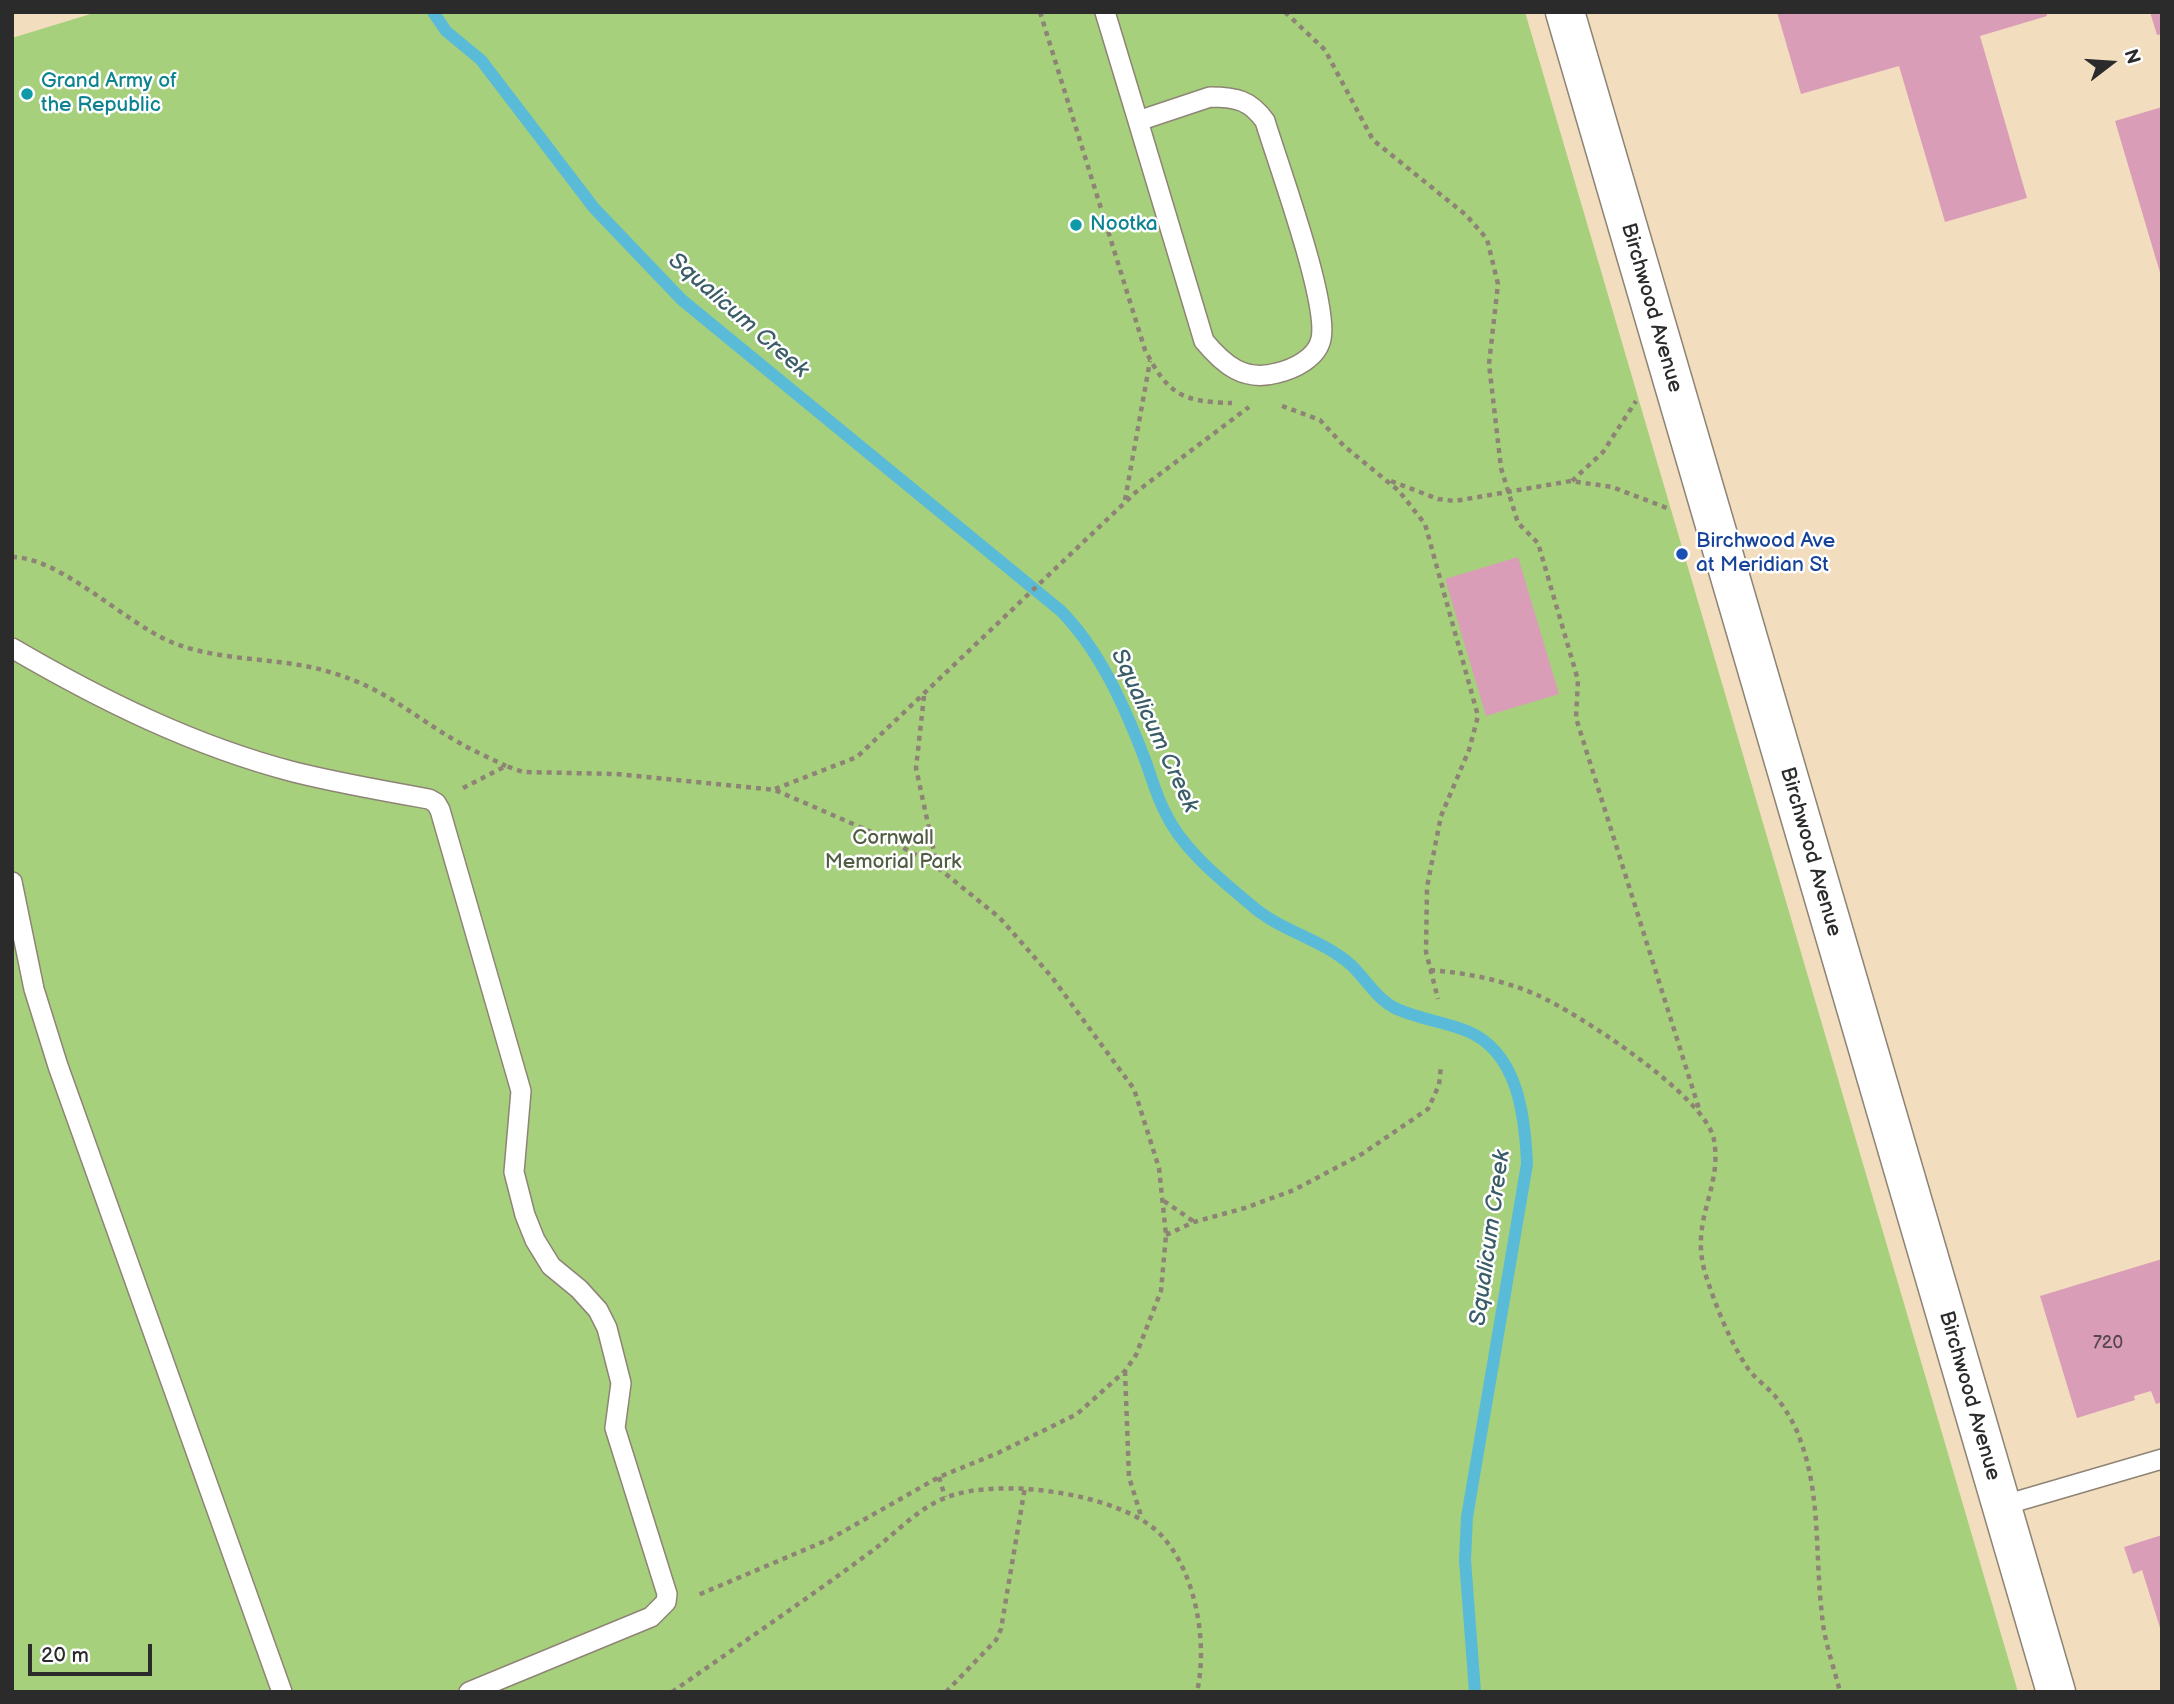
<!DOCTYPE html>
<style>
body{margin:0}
#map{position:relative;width:2174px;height:1704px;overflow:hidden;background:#f2ddbf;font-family:"Balsamiq Sans",sans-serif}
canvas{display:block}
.frame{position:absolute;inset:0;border:14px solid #2b2b2b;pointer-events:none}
.north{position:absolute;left:2076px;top:28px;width:70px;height:70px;-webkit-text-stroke:5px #fff;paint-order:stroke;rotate:73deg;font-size:19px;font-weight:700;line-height:28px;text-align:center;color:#2b2b2b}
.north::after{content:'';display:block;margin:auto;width:24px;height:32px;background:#2b2b2b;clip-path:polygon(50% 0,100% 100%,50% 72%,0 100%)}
.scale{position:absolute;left:28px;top:1644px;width:124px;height:32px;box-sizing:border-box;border:4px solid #2b2b2b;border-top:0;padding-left:9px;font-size:21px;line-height:24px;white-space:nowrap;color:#2b2b2b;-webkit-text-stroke:5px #fff;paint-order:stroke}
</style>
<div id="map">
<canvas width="2174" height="1704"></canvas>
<div class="frame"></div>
<div class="north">N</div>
<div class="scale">20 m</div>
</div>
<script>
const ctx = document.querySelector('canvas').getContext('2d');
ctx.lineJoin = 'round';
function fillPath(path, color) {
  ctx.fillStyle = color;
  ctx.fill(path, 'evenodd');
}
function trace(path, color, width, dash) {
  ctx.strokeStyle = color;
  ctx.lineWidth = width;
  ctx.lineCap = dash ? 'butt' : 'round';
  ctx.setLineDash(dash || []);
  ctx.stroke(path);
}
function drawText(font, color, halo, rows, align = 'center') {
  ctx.font = font + ' "Balsamiq Sans",sans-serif';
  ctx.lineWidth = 5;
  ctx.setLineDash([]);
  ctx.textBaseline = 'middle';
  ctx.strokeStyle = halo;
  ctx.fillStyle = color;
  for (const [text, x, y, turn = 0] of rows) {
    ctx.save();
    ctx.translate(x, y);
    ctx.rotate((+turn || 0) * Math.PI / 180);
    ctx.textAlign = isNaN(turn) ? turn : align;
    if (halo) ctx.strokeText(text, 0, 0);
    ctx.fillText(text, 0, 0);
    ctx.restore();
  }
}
const green = new Path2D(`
 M97 12H1525L2018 1692H12V38Z`);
const stream = new Path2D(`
 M433 12 446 31 481 60 594 208 682 300 1061 611C1100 651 1124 705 1144 757 1151 775 1156 795 1165 812 1182 849 1220 879 1251 905 1280 931 1322 939 1351 965 1366 979 1377 1000 1397 1009 1419 1019 1445 1022 1467 1031 1518 1052 1525 1116 1527 1164L1467 1517 1465 1560 1475 1692`);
const building = new Path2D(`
 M1777 12H2046L2047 16 1980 36 2027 198 1945 222 1899 66 1801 94Z
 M2150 12H2162V34L2157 35Z
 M2162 107V276H2161L2115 121Z
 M1518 557 1559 694 1486 716 1445 579Z
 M2162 1259V1402L2156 1404 2151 1391 2134 1396 2135 1400 2077 1418 2040 1296Z
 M2162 1535V1631H2161L2142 1570 2133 1574 2124 1547Z`);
const path = new Path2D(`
 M1040 12 1145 350C1168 394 1181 402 1232 403
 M1285 12 1325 50 1373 140 1466 215 1487 239 1498 284 1489 364 1501 468 1518 523 1538 543 1578 680 1576 718 1700 1112
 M1282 406 1320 420 1344 446 1399 491 1425 524 1478 716 1469 750 1441 816 1427 887 1426 952 1438 999
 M1391 481 1438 499 1455 501 1571 481 1612 487 1667 508
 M1572 481 1603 452 1636 401
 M1125 500 1150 361
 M12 557C60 557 124 622 171 642 222 663 280 656 333 673 388 690 411 715 458 742 473 751 490 758 506 766
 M924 696 916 768 937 866
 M463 788 506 766 523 772 616 774 775 790 890 840 937 867 1000 918 1051 976 1134 1089 1159 1168 1166 1235 1161 1291 1136 1355 1125 1371 1077 1414 998 1453 939 1477 830 1539 698 1595
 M775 789 857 757 1136 492 1249 407
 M1430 970C1468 973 1503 980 1537 995 1578 1013 1707 1097 1714 1140 1723 1191 1687 1221 1707 1279 1717 1309 1731 1344 1749 1370 1757 1380 1767 1387 1775 1396 1786 1409 1796 1426 1801 1442 1821 1497 1815 1558 1822 1615 1824 1641 1834 1667 1840 1692
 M1164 1201 1193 1221
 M1166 1235 1194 1222 1245 1208 1294 1190 1362 1154 1428 1109 1439 1085 1441 1066
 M1125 1371 1129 1477 1142 1519
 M939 1477 945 1497
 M672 1692C739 1645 807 1599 872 1551 896 1533 917 1509 945 1498 997 1476 1123 1493 1162 1536 1196 1573 1208 1643 1197 1692
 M946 1692 996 1640 1001 1629 1025 1487`);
const service = new Path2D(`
 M1105 12 1138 121
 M1210 97C1236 97 1250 100 1265 121 1278 164 1329 302 1321 339 1317 358 1294 369 1277 373 1244 382 1224 365 1204 341L1138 121Z
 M12 648C101 700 194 746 294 772 338 783 384 791 429 799L436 803 440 810 521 1091 514 1172 525 1215 535 1240 551 1266 579 1289 598 1310 607 1328 621 1383 615 1428 667 1594 666 1602 651 1617 469 1692
 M12 882 34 989 58 1066 282 1692
 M2001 1506 2162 1459`);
const tertiary = new Path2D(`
 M1565 12 2056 1692`);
const markers = [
 [27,94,7,"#0f9aa8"],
 [1076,225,7,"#0f9aa8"],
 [1682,554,7,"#1a4fb4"]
];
const numberNames = [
 ["720",2108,1343]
];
const cultureNames = [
 ["Grand Army of",41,82],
 ["the Republic",41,106],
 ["Nootka",1090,225]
];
const streetNames = [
 ["Birchwood Avenue",1651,308,74],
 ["Birchwood Avenue",1810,852,74],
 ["Birchwood Avenue",1969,1396,74]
];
const transitNames = [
 ["Birchwood Ave",1696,542],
 ["at Meridian St",1696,566]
];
const parkNames = [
 ["Cornwall",893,839],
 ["Memorial Park",893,863]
];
const waterNames = [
 ["Squalicum Creek",738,316,41],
 ["Squalicum Creek",1154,731,65],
 ["Squalicum Creek",1491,1238,-82]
];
fillPath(green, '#a7d07c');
trace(stream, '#5abbd8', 12);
fillPath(building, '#da9db7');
trace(service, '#8e8475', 22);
trace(tertiary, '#8e8475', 41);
trace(path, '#8e8475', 4.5, [5, 5]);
trace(service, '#fff', 19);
trace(tertiary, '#fff', 38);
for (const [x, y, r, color] of markers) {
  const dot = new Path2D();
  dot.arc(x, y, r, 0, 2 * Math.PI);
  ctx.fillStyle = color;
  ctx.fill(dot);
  trace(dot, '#fff', 2.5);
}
drawText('18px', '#57484e', null, numberNames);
drawText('21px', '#0d838f', '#fff', cultureNames, 'left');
drawText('21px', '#2b2b2b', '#fff', streetNames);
drawText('21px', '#164399', '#fff', transitNames, 'left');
drawText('21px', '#505d43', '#fff', parkNames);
drawText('italic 23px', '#3b5d68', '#fff', waterNames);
</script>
